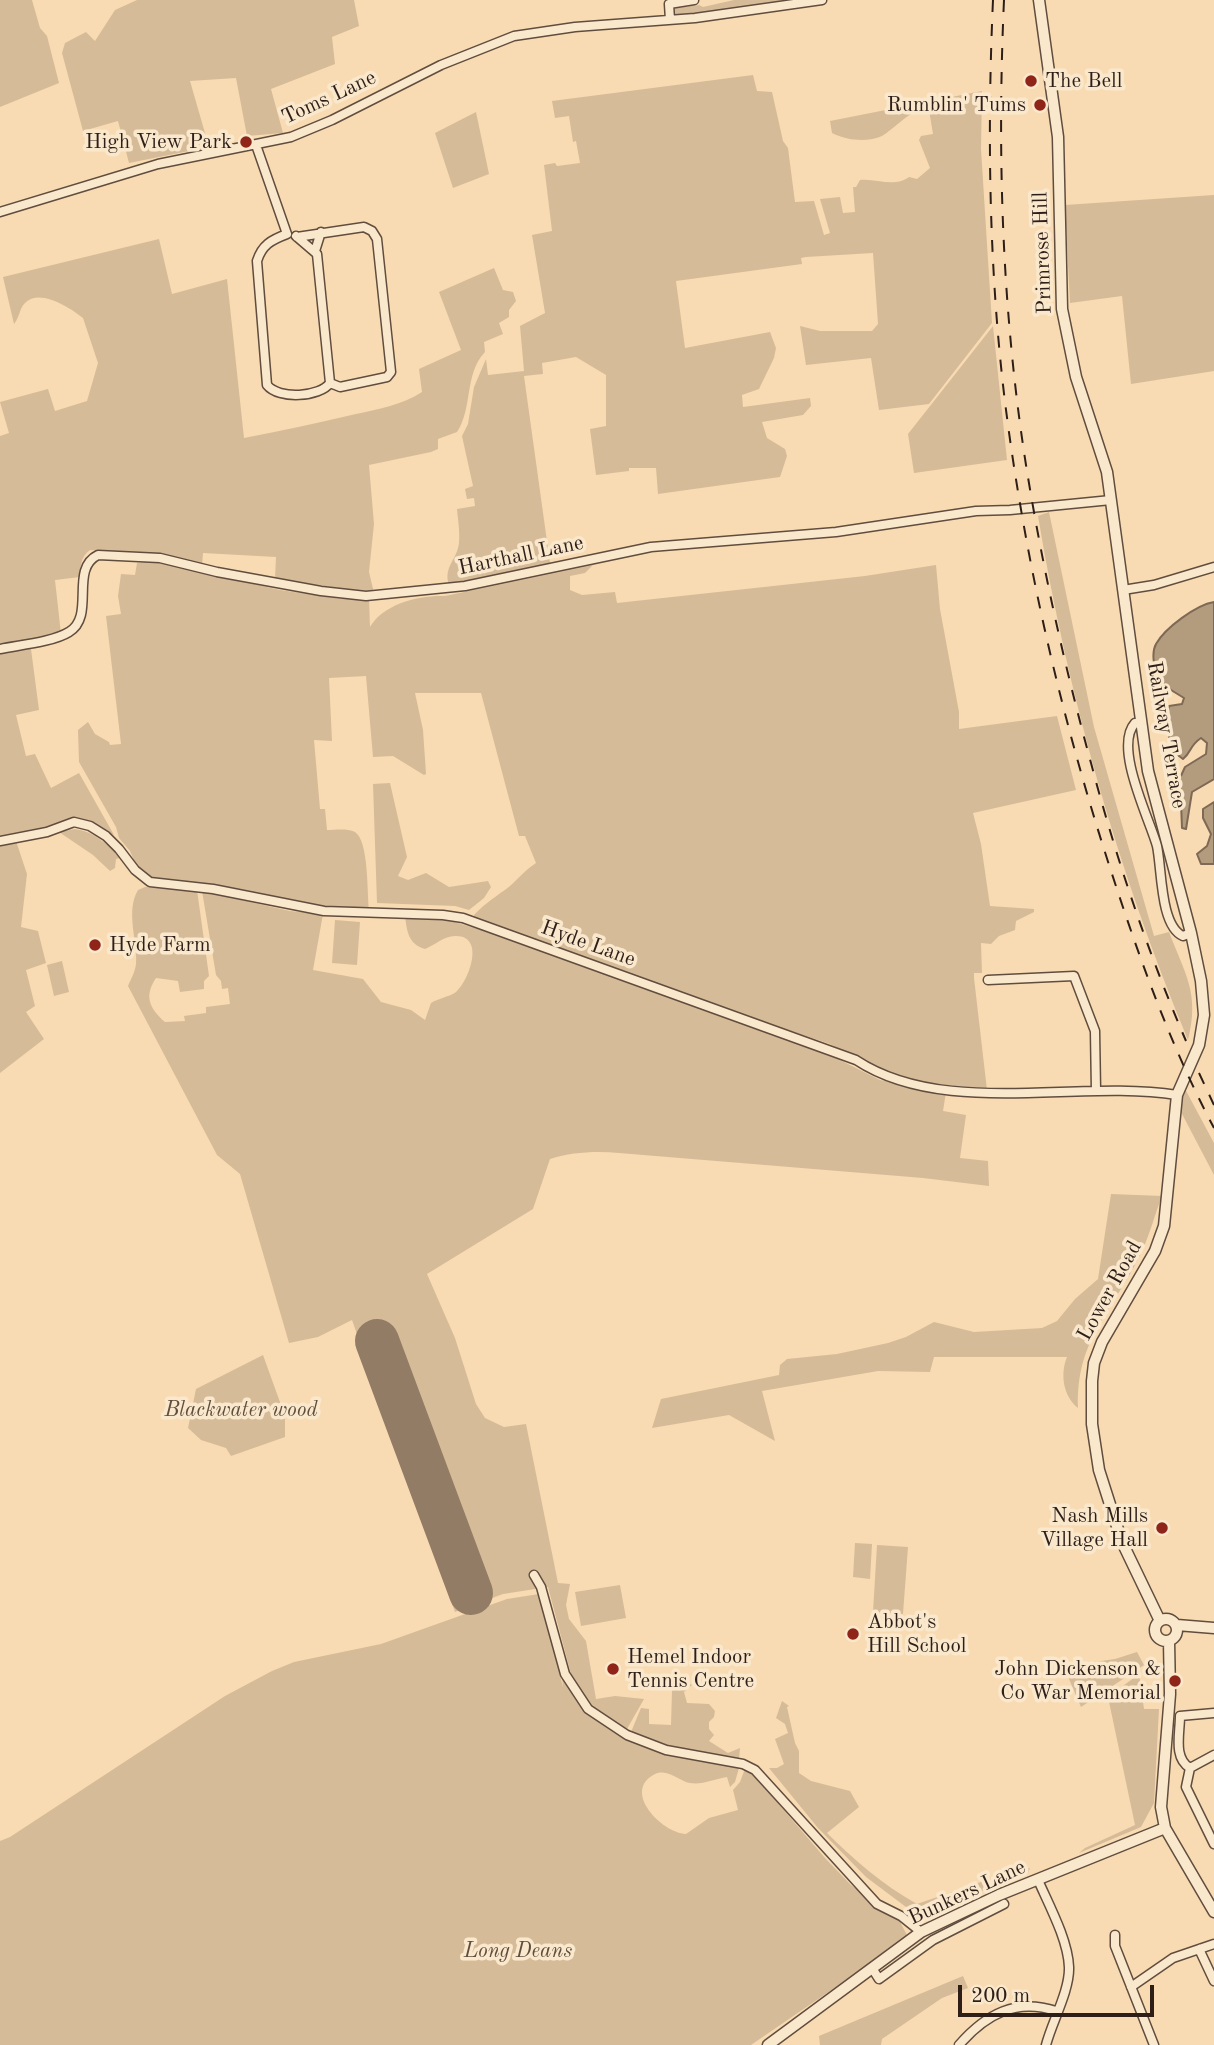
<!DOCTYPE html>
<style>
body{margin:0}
#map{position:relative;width:1214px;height:2045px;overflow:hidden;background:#f8dbb2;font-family:"Old Standard TT",serif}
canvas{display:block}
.scale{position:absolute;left:958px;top:1985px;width:196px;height:32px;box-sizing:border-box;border:4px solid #2e1e18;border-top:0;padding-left:9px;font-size:21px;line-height:24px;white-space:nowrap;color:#2e1e18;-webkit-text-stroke:5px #fae8cd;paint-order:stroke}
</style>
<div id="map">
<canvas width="1214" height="2045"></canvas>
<div class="scale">200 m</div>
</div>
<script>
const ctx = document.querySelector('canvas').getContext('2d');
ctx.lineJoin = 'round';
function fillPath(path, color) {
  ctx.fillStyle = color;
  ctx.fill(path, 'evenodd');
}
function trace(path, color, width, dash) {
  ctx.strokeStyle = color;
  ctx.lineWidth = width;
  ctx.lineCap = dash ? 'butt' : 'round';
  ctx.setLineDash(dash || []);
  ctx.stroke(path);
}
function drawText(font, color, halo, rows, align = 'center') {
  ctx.font = font + ' "Old Standard TT",serif';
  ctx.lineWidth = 7;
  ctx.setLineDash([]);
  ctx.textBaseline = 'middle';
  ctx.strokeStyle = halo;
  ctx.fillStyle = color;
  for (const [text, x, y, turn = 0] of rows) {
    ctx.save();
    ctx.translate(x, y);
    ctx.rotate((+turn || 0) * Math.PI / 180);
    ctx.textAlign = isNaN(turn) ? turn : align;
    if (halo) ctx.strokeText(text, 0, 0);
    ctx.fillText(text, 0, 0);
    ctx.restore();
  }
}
const green = new Path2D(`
 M0 0H32L40 28 47 36 59 83 0 107Z
 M137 0H354L359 26 332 37 335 64 271 89 283 133 247 136 236 78 190 81 209 147 129 163 118 121 83 131 62 53 65 43 86 32 95 41 115 10Z
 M734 0H803L679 17 673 16V9L676 8 699 5 703 7Z
 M753 75 757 91 772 92 783 141 788 148 795 202 814 201 824 235 830 233 820 199 840 197 843 213 855 212 853 187H856L860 180C876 178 894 188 909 177L917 179 930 168 919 140 921 136 933 134 929 110C914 105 895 129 882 136 867 143 845 140 832 133L830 121 982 91 981 149 992 323 929 404 879 410 871 358 806 365 800 326 820 331H872L878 324 873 253 806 257 801 258 802 264 676 281 685 348 770 332 776 348 774 358 759 389 742 395 743 407 810 398 811 406 803 415 762 422 767 438 785 449 787 456 780 477 658 494 656 468H629V471L596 475 590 429 606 426V375L576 357 542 363 543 374 524 376 550 563 449 585C443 567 457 560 459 543 460 532 458 520 457 509L475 506 474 498 467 499 465 489 473 486 462 436 468 424 474 387 486 359 488 375 524 371 520 326 545 313 532 235 552 231 544 165 555 163 557 166 580 163 576 141 573 142 569 116 555 118 552 101Z
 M476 112 489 174 453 188 435 133Z
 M1214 195V371L1131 384 1122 296 1070 303 1065 205Z
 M159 239 172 294 227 279 244 438C281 431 318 423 356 414 379 409 402 405 422 392L419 369 461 350 439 292 494 268 503 290 513 292 516 301 509 310V317L499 323 503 334 484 342 485 352C464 374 473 408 457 432L438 439V449L431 452 369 465 374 524 369 572 374 593 275 579 276 557 203 553 202 566 160 555 90 550C80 557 81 566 80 577L55 580 61 634 0 645V436L9 433 0 402 48 389 55 411 87 401 98 363 83 318C70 308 40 288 25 303 19 309 20 317 14 324L3 277Z
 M993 326 1007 460 914 473 908 434Z
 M1049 512 1094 727 1154 936 1169 932C1185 974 1200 993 1188 1040 1118 872 1068 696 1038 516Z
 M152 561 280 590 342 599 369 598 370 627C383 604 419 595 445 596L593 565 585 573 570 576V590L582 595 615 592 617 603 865 576 936 565 940 609 959 712V729L1057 716 1076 790 973 813 981 844 990 906 1034 909V912L1016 921 1015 930 999 936 991 944 981 943 982 973H974V978L987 1090 907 1080 885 1074 830 1044 730 1011 475 918 474 915C485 903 497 896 510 886 519 878 525 870 536 863L525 836H519L481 693H415L423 730 426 774 424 775 393 756 373 757 366 676 329 678 332 741 314 740 320 809H325L327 830C335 830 347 828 355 832 369 841 367 893 369 910L324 908 155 881 138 870 130 851 119 838 116 827 79 762 78 730 88 722 95 734 109 742 110 745 121 744 106 616 121 614 118 596 121 574 135 575 137 563Z
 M28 647 31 649 39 710 16 715 26 756 35 754 51 788 79 773 114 835 88 822 73 819 44 830 0 837V650Z
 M390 783 407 857 398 876 408 880 426 873 449 887 488 881 491 887 484 898 469 910 455 906 377 903 373 784Z
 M75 829C95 832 107 844 120 858L116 859 115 868 110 871 93 855 59 832Z
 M16 841 27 874 21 927 38 931 46 963 26 970 35 1006 26 1012 44 1039 0 1073V844Z
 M145 887 197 890 209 976 204 981V989L180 992 178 981 156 978C144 996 149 1008 165 1022L185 1021 184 1016 206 1013V1007L230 1004 228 988 222 989 221 981 216 975 202 891 290 911 323 914 313 970 363 979 381 1002 411 1010 425 1020 431 1003C439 998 449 997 456 992 469 981 486 935 455 936 444 936 435 945 425 949 408 944 407 931 405 916L448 920 494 934 770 1033 838 1059 880 1080 946 1092 943 1111 966 1115 960 1158 988 1161 989 1186 923 1178 619 1153C596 1151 572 1152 550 1159L533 1209 427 1274 455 1338 476 1404 485 1418 504 1427 526 1424 558 1583 570 1584 566 1605 569 1619 586 1641 596 1699 615 1696 644 1699 627 1729 592 1708 572 1678 548 1587 503 1594 455 1612 352 1320 318 1337 289 1343 240 1174 217 1155 128 986C131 979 135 972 136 964 138 941 125 912 138 890Z
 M335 920 360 922 357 965 332 963Z
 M62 961 69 992 54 996 47 965Z
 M1184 1087 1214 1143V1175L1181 1112Z
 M1111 1194 1162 1196C1155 1214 1150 1234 1142 1251 1114 1311 1076 1337 1078 1408 1063 1396 1060 1374 1067 1357H934L930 1372 878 1371 762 1391 775 1441 729 1415 652 1428 661 1399 779 1375 780 1365 787 1359 837 1354 888 1343 906 1337 934 1322 974 1332 1042 1328 1057 1321 1075 1299 1098 1279Z
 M263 1355 285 1416V1437L231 1456 226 1448 201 1440 188 1428 196 1389Z
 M855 1543 872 1544 870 1579 853 1577Z
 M877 1545 908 1547 903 1614 873 1612Z
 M620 1585 626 1618 581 1626 575 1592Z
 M539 1594 563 1687 562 1677H566C575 1690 584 1706 595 1717 627 1751 695 1760 739 1768L735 1782 730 1787 727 1777C715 1779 702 1785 690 1783 679 1781 668 1768 655 1774 621 1791 662 1833 686 1834L709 1818 738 1810 733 1790 740 1782 746 1766 825 1858 851 1885 899 1920 907 1935 884 1954 751 2045H0V1841L10 1837 225 1696 272 1671 294 1662 381 1644 507 1599Z
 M1137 1652 1144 1665 1081 1707 1069 1679 1072 1670 1080 1664 1115 1659Z
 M1139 1674 1144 1709H1159L1154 1803 1141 1827 1079 1853 1085 1848 1135 1825 1108 1697Z
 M676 1675 692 1685 684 1692 687 1703 709 1704 715 1711 714 1717 709 1722V1729L714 1735 709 1741 728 1753 740 1748 739 1759C715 1754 647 1746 631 1732L641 1708 649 1709V1724L671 1725 672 1691Z
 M782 1701 789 1706 787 1707 795 1743 799 1751V1773L811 1781 850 1791 859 1807 827 1833C854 1860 883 1885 917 1904L1007 1873 1030 1868 1028 1873 972 1895 930 1918 918 1916 866 1877 818 1828 769 1768H777L784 1764 775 1739 788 1733 785 1724 776 1718Z
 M963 1976 968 1988 942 1998 882 2039 881 2045H820L819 2036Z`);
const water = new Path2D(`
 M1214 602V779L1192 792 1186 829 1182 828 1180 778 1185 767 1206 754 1207 743 1201 738C1189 746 1192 752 1183 759L1171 750 1166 717 1169 706 1182 704 1184 698 1158 682C1156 671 1150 655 1156 644 1165 628 1196 605 1214 602Z
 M1214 802V864H1201L1197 854 1207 846 1211 834 1203 818V809Z`);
const runway = new Path2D(`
 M377 1341 471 1593`);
const minor = new Path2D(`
 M670 20 669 4 694 0
 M256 145 287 234
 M0 212 158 164 291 137 332 120 441 65 514 36 575 27 695 18 822 0
 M287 234C271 240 262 245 257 261L267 385C279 400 320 397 330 383
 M296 236 317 254 330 383
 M297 237 364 227 372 231 377 239 391 372 387 377 340 387 330 383
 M315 251 321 232
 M1123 590 1154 585 1214 567
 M0 649C19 645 53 642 69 632 96 616 69 569 98 555L160 558 217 572 321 591 366 596 465 586 651 547 836 532 976 511 1010 510 1111 500
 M1141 723H1135C1113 747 1150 820 1157 846 1162 869 1160 926 1183 936L1191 933
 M0 841 47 832 74 822 90 826 106 836 119 849 135 870 150 882 213 889 324 911 443 915 463 918 856 1060C944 1118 1077 1079 1177 1095
 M988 980 1074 976 1095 1031 1096 1091
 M534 1575 541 1587 565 1674 588 1709 627 1735 666 1750 743 1764 755 1770 877 1904 901 1916 921 1932
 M1214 1755 1190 1768 1186 1787 1214 1844
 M1190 1768C1173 1758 1180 1734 1180 1716L1214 1713
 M1038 1880C1049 1905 1068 1940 1069 1967 1070 1990 1052 2022 1046 2045
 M1115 1935V1946L1154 2045
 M1199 1949 1214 1981
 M872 1968 879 1979 933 1940 1004 1904
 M1131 1987 1173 1958 1214 1944
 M959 2045C986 2014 1016 1998 1056 2011`);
const tertiary = new Path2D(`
 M1039 0 1058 137 1062 309 1076 377 1107 472 1148 771 1191 933 1201 981 1204 1015 1199 1045 1177 1095 1164 1226 1155 1251 1102 1342 1094 1363 1092 1381V1424L1099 1470 1122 1542 1160 1621
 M1155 1630a11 11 0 1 1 22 0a11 11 0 1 1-22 0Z
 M1177 1625 1214 1628
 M1169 1641 1170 1694 1161 1807 1165 1828 1214 1912
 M768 2045 921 1932 999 1895 1165 1828`);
const rail = new Path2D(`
 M993 0C987 132 989 271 1005 402 1025 562 1062 721 1112 874 1140 960 1171 1047 1214 1128
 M1004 0C997 154 1002 312 1026 465 1042 565 1064 664 1091 763 1116 858 1147 950 1186 1041
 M1199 1073 1214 1105`);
const markers = [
 [1031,81,7,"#8f2418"],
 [1040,105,7,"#8f2418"],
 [246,142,7,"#8f2418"],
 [95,945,7,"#8f2418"],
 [1162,1528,7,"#8f2418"],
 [853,1634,7,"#8f2418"],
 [613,1669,7,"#8f2418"],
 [1175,1681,7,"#8f2418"]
];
const poiNames = [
 ["The Bell",1045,81],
 ["Rumblin' Tums",1026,105,"right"],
 ["High View Park",232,142,"right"],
 ["Hyde Farm",109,945],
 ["Nash Mills",1148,1516,"right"],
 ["Village Hall",1148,1540,"right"],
 ["Abbot's",867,1622],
 ["Hill School",867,1646],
 ["Hemel Indoor",627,1657],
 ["Tennis Centre",627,1681],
 ["John Dickenson &",1161,1669,"right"],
 ["Co War Memorial",1161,1693,"right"]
];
const streetNames = [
 ["Toms Lane",329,98,-25],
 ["Primrose Hill",1043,253,-92],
 ["Harthall Lane",521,556,-12],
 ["Railway Terrace",1166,735,80],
 ["Hyde Lane",588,944,20],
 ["Lower Road",1110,1291,-61],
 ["Bunkers Lane",967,1893,-25]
];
const parkNames = [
 ["Blackwater wood",241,1410],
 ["Long Deans",518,1951]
];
fillPath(green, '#d6bb98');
fillPath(water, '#b39b7e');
trace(water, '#7e6955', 2);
trace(runway, '#937c65', 44);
trace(minor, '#604d3e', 11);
trace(tertiary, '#604d3e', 13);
trace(minor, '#fae8cd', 8);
trace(tertiary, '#fae8cd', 10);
trace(rail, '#2e1e18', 2, [12, 12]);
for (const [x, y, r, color] of markers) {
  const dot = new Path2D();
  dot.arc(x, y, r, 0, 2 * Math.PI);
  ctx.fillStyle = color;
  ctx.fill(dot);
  trace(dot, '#fae8cd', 2.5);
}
drawText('21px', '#2e1e18', '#fae8cd', poiNames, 'left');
drawText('21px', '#2e1e18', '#fae8cd', streetNames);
drawText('italic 21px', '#604d3e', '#fae8cd', parkNames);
</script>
